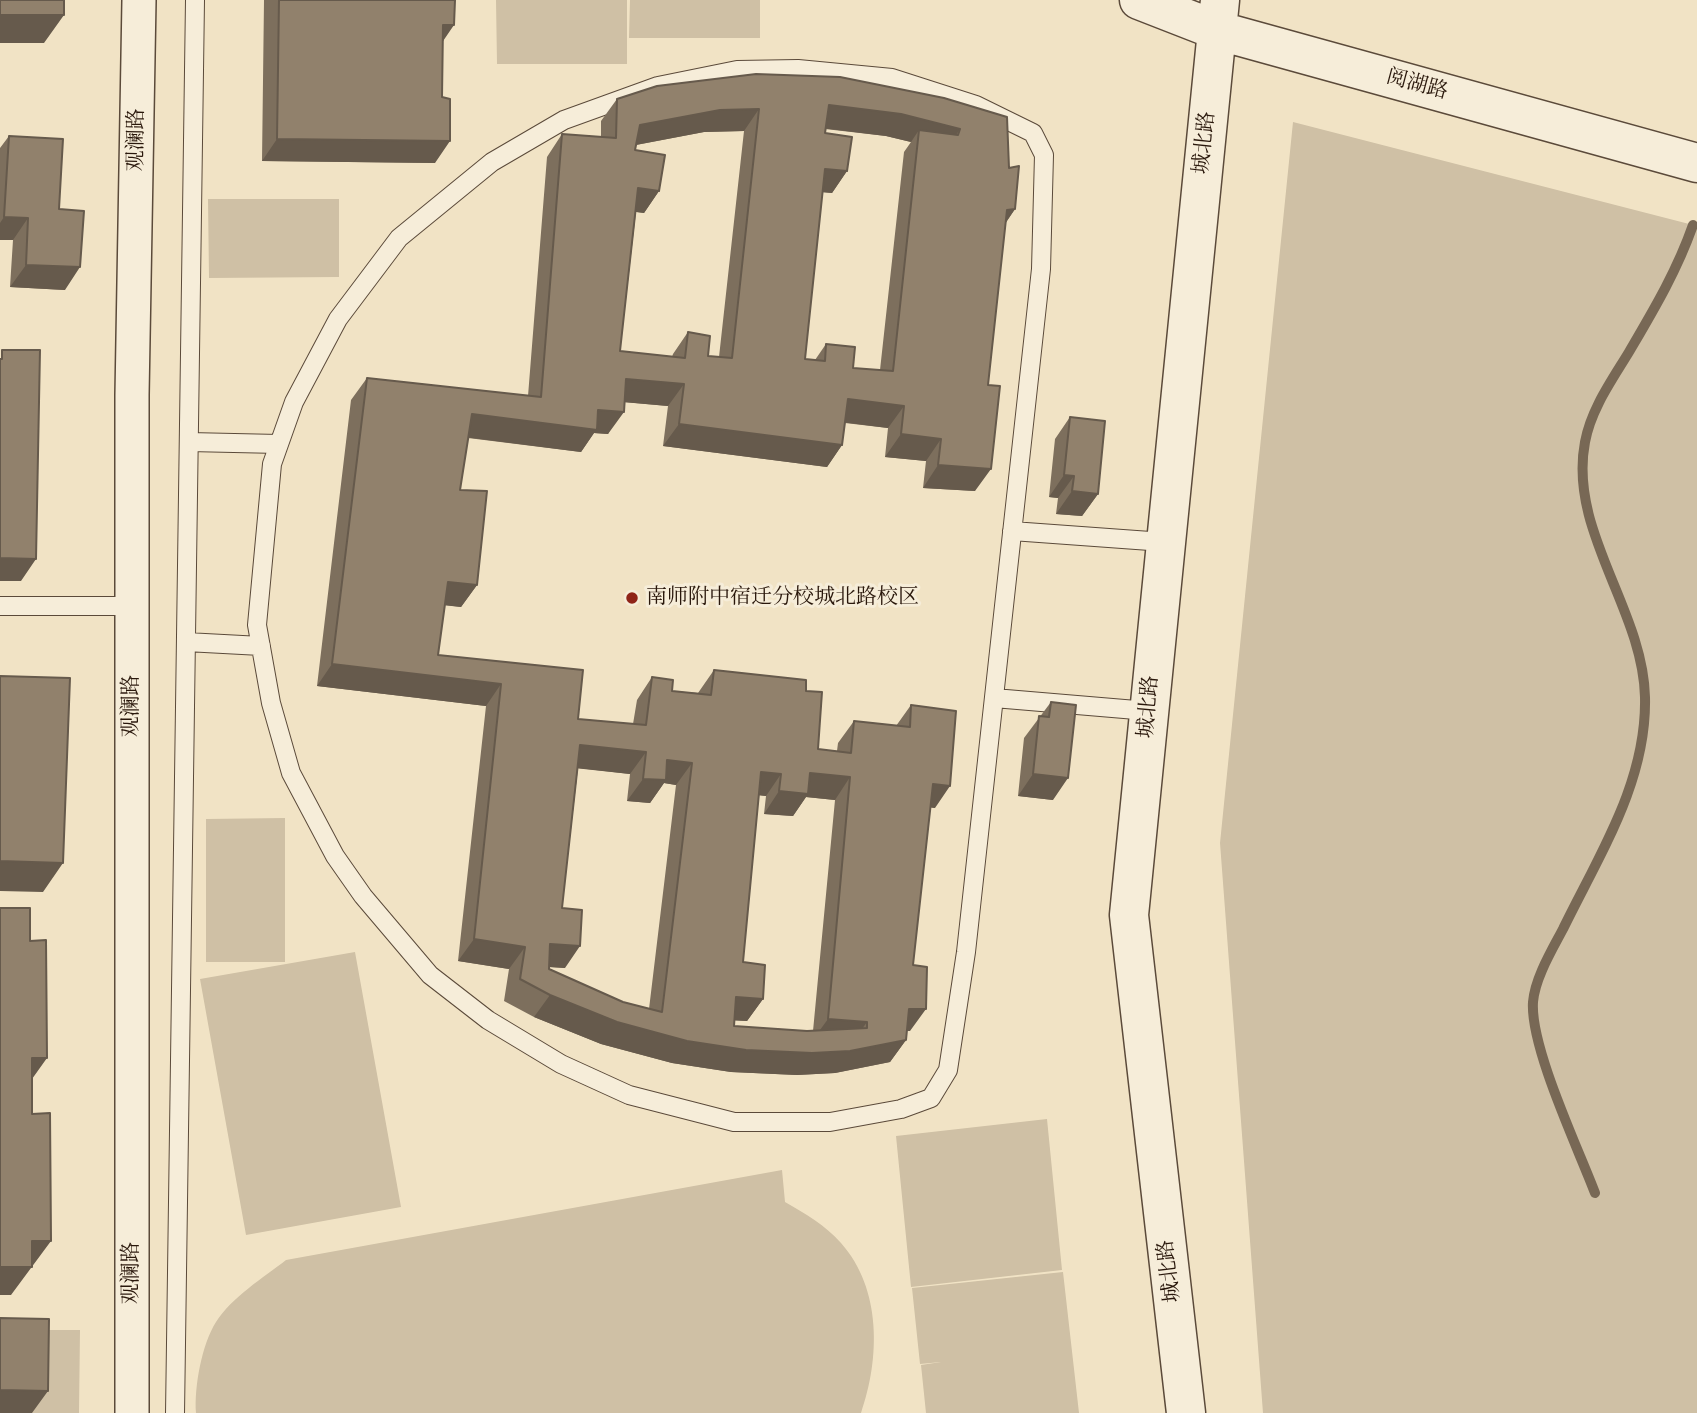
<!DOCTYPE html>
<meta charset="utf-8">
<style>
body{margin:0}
canvas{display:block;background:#f1e3c5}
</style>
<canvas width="1697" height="1413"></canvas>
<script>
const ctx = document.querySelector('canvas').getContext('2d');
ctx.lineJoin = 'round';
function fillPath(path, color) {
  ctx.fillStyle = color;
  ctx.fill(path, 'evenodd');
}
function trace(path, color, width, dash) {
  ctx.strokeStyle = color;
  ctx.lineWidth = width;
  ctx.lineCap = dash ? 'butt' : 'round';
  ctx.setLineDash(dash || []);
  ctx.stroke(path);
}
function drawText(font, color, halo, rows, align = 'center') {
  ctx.font = font + ' "IM FELL French Canon","Noto Serif SC",serif';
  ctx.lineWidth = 6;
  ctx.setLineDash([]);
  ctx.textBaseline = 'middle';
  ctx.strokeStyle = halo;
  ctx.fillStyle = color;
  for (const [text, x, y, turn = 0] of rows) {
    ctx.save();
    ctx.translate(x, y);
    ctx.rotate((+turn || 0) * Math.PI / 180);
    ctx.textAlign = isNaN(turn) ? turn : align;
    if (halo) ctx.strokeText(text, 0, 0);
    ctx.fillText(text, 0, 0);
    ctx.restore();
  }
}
const green = new Path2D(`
 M496 0H627V64H497Z
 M630 0H760V38H629Z
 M1293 122 1697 226V1413H1263L1220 843Z
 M208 199H339V277L209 278Z
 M285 818V962H206V819Z
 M355 952 401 1207 246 1235 200 979Z
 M1047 1119 1062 1270 911 1287 896 1136Z
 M782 1170 785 1202C806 1214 825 1225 841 1243 882 1289 880 1359 861 1413H196C194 1387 202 1344 216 1322 232 1297 263 1278 286 1260Z
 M1063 1272 1079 1413H926L921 1365 941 1362 920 1364 912 1288Z
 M0 1330H80L79 1413H0Z`);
const stream = new Path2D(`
 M1595 1193C1578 1148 1530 1047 1533 1002 1535 978 1552 950 1563 929 1599 855 1647 782 1645 697 1643 609 1568 531 1585 442 1591 409 1612 380 1629 352 1653 311 1677 271 1693 225`);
const service = new Path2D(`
 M798 69 892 78 976 105 1033 133 1044 155 1041 269 966 952 948 1070 931 1098 901 1109 830 1122H734L629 1095 561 1064 488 1020 430 975 363 896 335 856 291 773 271 703 257 625 272 464 294 402 338 319 399 238 492 162 564 120 658 86 737 70Z
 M189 442 279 444
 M1012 531 1164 542
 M0 606H132
 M186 642 261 646
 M994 698 1148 711
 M175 1413 195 0`);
const minor = new Path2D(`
 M132 1413V395L139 0`);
const tertiary = new Path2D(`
 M1139 0 1216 30 1697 163
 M1186 1413 1129 915 1220 0`);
const wall = new Path2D(`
 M264 0H455L443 41 435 163 262 161Z
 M944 98 1009 168 1015 209 1005 224 975 491 923 488 926 461 885 457 888 428 845 423 842 445 827 467 663 446 668 406 624 402 608 434 594 433 581 452 468 438 460 490 477 585 461 607 445 605 438 655 578 719 633 724 637 700 652 677 672 691 698 693 714 670 806 691 818 749 837 751 838 743 854 721 896 726 911 705 935 808 930 807 913 965 910 1031H907L906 1040 890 1062 835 1073 797 1075 731 1072 672 1063 601 1044 534 1017 504 1001 509 969 458 961 486 706 317 686 351 400 367 378 528 396 547 157 562 134 601 137V121L617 99ZM825 129 886 136 911 142 904 152 880 370 853 368 826 344 815 360 805 359 822 192 832 193 847 171 825 133ZM744 131 719 357 708 356 688 332 673 354 672 357 620 351 636 212 644 213 659 191 635 150 636 145 704 132ZM578 768 630 774 627 801 650 803 664 783 676 785 649 1009 623 1002 549 969V967L565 968 562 908ZM759 795 766 796 764 814 793 816 806 797 835 800 813 1031 734 1026 735 1020 747 1021 763 999 743 962Z
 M9 136 59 209 65 290 10 287 13 240H0V148Z
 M1070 417 1098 494 1082 516 1056 514 1058 498 1049 497 1055 439Z
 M1051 702 1053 800 1018 796 1024 738Z`);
const shadedWall = new Path2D(`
 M0 15H64L44 43H0Z
 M443 25H454L439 47Z
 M829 105 901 114 960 129 945 151 919 130 911 142 886 136 813 127Z
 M759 109 744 131 704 132 625 147 640 125 720 110Z
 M277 139 450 141 435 163 262 161Z
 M825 169 847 171 832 193 809 191Z
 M638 188 659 191 644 213 623 210Z
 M1015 209 1000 231 1007 210Z
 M4 217 28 218 13 240H0V223Z
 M26 265 80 267 65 290 10 287Z
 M626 379 684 384 668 406 611 401Z
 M848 399 904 406 888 428 833 421Z
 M598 410 624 412 608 434 594 433 581 452 456 436 472 414Z
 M679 424 842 445 827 467 663 446Z
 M901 434 941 439 926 461 885 457Z
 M938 465 991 469 975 491 923 488Z
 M1064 475 1074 476 1058 498 1049 497Z
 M1072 491 1098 494 1082 516 1056 514Z
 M0 558 36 559 21 581H0Z
 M448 582 477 585 461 607 433 604Z
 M332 664 501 684 486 706 317 686Z
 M580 745 646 752 630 774 565 767Z
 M667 760 692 763 676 785 664 783 650 803 627 801 643 779Z
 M761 772 781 774 766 796 746 794Z
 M810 773 850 777 835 800 806 797 793 816 764 814 779 791Z
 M1033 774 1068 778 1053 800 1018 796Z
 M933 784 950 786 935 808 917 806Z
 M0 861 63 863 43 892 0 891Z
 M474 939 525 947 509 969 458 961Z
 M550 944 580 946 565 968 535 966Z
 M550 995 617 1022 906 1040 890 1062 835 1073 797 1075 731 1072 672 1063 601 1044 534 1017Z
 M736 997 763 999 747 1021 721 1020Z
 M909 1009H926L910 1031H893Z
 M828 1019 867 1022 851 1044 812 1041Z
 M32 1058H47L27 1086Z
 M32 1241H51L11 1295H0V1267Z
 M0 1390 48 1391 32 1413H0Z`);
const building = new Path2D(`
 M0 0H64V15H0Z
 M279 0H455L454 25H443L442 97 450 99V141L277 139Z
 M756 74 840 77 944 98 1007 117 1009 168 1019 166 1015 209 1007 210 988 385 1000 386 991 469 938 465 941 439 901 434 904 406 848 399 842 445 679 424 684 384 626 379 624 412 598 410 597 430 472 414 460 490 487 491 477 585 448 582 438 655 583 670 578 719 646 725 652 677 673 680 672 691 711 695 714 670 806 680V691L822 692 818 749 851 753 854 721 910 727 911 705 956 711 950 786 933 784 913 965 927 967 926 1009H909L906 1040 850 1051 812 1053 746 1050 687 1041 617 1022 550 995 520 979 525 947 474 939 501 684 332 664 367 378 541 397 562 134 616 138 617 99 657 86ZM829 105 901 114 960 129 958 135 919 130 893 371 853 368 855 347 826 344 825 361 805 359 825 169 847 171 852 137 825 133ZM759 109 732 358 708 356 710 336 688 332 685 358 620 351 638 188 659 191 665 155 635 150 640 125 720 110ZM580 745 646 752 643 779 666 780 667 760 692 763 662 1012 623 1002 549 969 550 944 580 946 582 910 562 908ZM761 772 781 774 779 791 808 794 810 773 850 777 828 1019 867 1022V1028L807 1031 734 1026 736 997 763 999 765 965 743 962Z
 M9 136 63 139 59 209 84 211 80 267 26 265 28 218 4 217Z
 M2 350H40L36 559 0 558V359H2Z
 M1070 417 1105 421 1098 494 1072 491 1074 476 1064 475Z
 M0 676 70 678 63 863 0 861Z
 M1051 702 1076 705 1068 778 1033 774 1039 716 1049 717Z
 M0 908H30V941L46 940 47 1058H32V1114L50 1113 51 1241H32V1267H0Z
 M0 1318 49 1319 48 1391 0 1390Z`);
const markers = [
 [632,598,7,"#8f2418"]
];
const streetNames = [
 ["阅湖路",1417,85,15],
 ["观澜路",137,140,-89],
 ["城北路",1205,143,-84],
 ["观澜路",132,706,-90],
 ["城北路",1149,707,-85],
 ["城北路",1170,1271,-97],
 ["观澜路",132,1273,-90]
];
const poiNames = [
 ["南师附中宿迁分校城北路校区",646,598]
];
fillPath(green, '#cfc0a5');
trace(stream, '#786855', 10);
trace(service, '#5b4a3a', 20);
trace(minor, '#5b4a3a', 36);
trace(tertiary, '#5b4a3a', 41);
trace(service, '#f6edd9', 18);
trace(minor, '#f6edd9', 33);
trace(tertiary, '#f6edd9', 38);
fillPath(wall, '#7d6f5d');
fillPath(shadedWall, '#665a4c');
fillPath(building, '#91816c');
trace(building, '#665a4c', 2);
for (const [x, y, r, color] of markers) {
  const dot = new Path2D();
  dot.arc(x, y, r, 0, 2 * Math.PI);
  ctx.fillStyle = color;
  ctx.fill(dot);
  trace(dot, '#f6edd9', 2.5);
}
drawText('21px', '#29170b', '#f6edd9', streetNames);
drawText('21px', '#29170b', '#f6edd9', poiNames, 'left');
</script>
